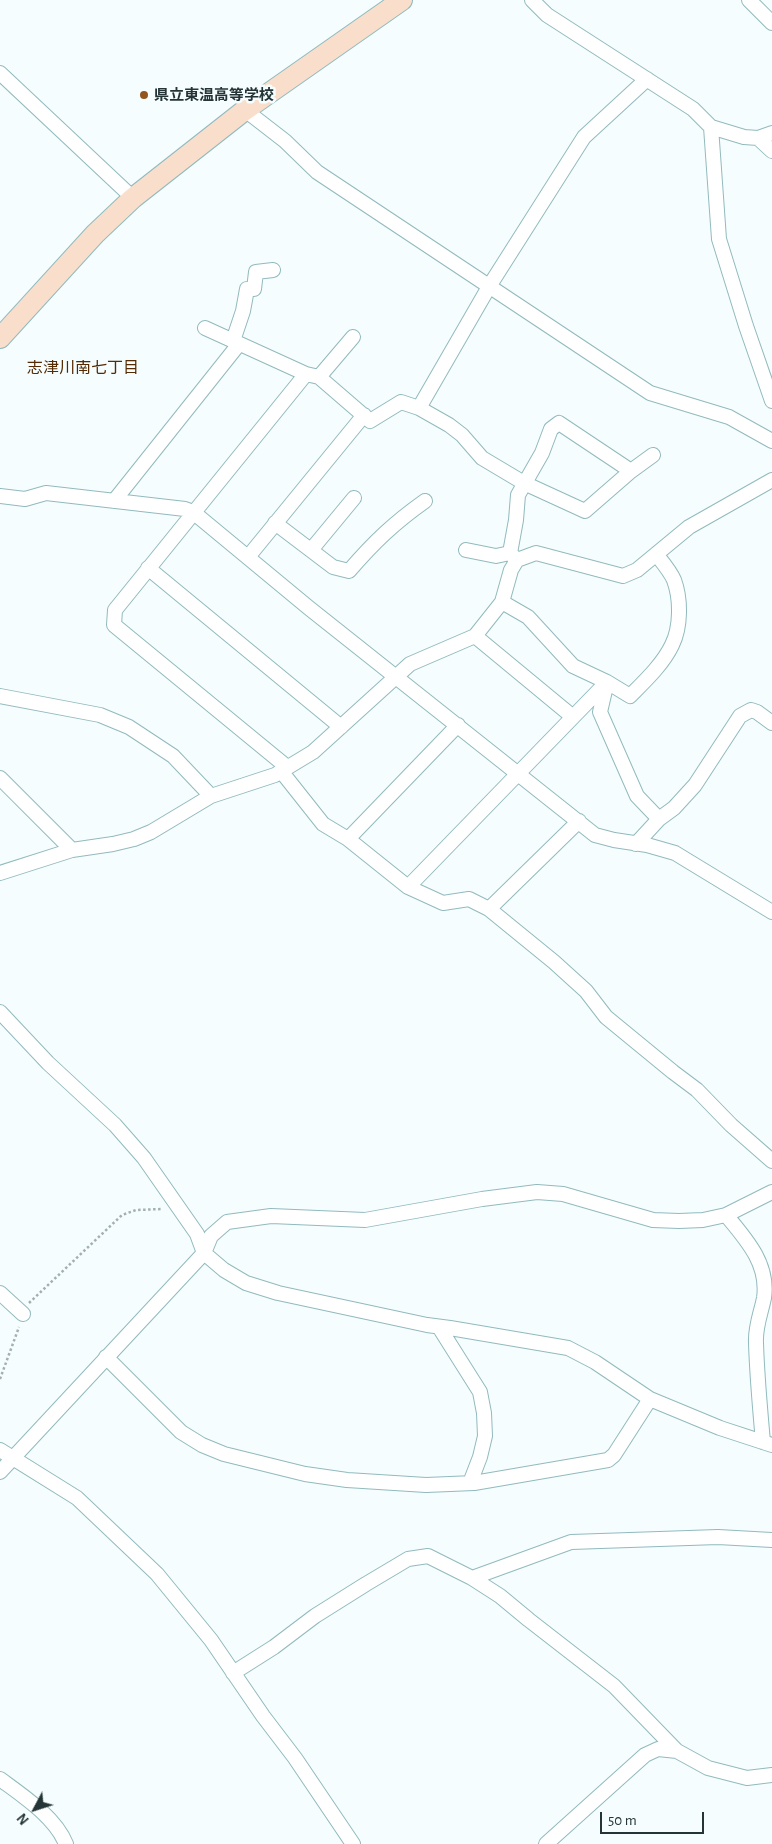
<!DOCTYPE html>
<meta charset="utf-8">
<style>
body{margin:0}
#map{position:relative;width:772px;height:1844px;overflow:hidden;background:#f5fdfe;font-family:"Alegreya Sans",sans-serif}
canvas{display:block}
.north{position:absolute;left:10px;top:1784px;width:50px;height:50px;-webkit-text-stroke:4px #f5fdfe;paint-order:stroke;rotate:230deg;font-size:14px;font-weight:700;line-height:20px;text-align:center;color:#253537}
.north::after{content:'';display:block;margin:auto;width:18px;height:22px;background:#253537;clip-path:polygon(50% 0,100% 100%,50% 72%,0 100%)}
.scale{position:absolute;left:600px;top:1812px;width:104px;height:22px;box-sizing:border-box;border:2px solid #253537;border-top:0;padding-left:6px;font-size:15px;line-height:18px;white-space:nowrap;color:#253537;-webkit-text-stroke:4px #f5fdfe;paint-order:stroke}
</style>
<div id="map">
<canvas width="772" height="1844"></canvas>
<div class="north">N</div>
<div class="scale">50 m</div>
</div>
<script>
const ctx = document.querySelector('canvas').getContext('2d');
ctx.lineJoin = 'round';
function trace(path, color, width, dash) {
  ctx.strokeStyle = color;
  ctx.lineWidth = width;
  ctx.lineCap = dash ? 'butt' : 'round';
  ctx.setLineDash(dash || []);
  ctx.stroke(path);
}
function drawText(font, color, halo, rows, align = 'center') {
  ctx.font = font + ' "Alegreya Sans","Noto Sans JP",sans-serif';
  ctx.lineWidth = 5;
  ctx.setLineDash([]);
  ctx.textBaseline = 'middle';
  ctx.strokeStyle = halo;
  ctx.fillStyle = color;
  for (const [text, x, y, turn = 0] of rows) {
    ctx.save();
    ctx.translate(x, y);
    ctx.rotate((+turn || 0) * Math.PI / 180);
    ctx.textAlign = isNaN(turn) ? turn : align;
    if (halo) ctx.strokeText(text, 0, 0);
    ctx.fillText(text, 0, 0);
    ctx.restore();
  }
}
const path = new Path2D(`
 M29 1303 122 1215 136 1210 162 1209
 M0 1379 19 1327`);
const street = new Path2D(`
 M532 0 547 15 693 109 711 127 744 137 758 138 772 133
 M749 0 772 23
 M0 73 133 198
 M245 110 285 141 317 172 650 393 729 417 772 441
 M711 127 719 239 746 326 772 401
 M758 138 772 151
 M205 328 306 374 319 377 370 421 401 402 419 408 449 425 462 435 482 458 524 483 585 511 631 471 653 455
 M233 341 243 311 247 289H254L256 272 273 270
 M319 377 353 337
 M419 408 490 285 584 137 647 79
 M0 496 25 499 46 493 185 509 193 512 309 608 595 835 614 840 647 845 675 853 772 912
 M114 501 239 344
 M275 523 333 567 349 571C374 542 394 523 425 501
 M311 550 354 498
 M466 550 496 556 510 553
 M248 557 364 415
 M517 560 510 553 516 520 518 495 542 453 551 429 559 423 631 471
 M148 568 341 727
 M502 602 528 617 573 666 607 682 600 712 637 796 659 819
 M475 636 573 717
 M0 696 100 715 129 727 173 756 211 796
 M287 767 114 625 115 610 306 374
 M281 771 323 824 348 839 408 887 443 903 469 899 489 909 579 821
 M0 778 72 850
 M348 839 458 725
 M636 844 659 819 674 808 695 785 740 716 751 710 757 712 772 723
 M0 873 72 850 113 844 134 839 151 832 211 796 275 775 313 752 410 664 475 636 502 602 511 570 517 560 536 553 623 576 637 570 689 527 772 480
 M408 887 607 682 630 696C645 681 663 664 672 645 681 627 681 599 674 580 670 571 663 563 656 554
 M489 909 554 962 586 991 606 1017 673 1072 697 1090 731 1125 772 1161
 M0 1012 48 1063 115 1125 144 1158 197 1234 204 1253 224 1270 246 1283 278 1293 427 1325 450 1328 568 1348 595 1362 650 1399 720 1428 772 1445
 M726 1215C746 1239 769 1264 764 1298 761 1313 755 1327 756 1343 757 1376 760 1409 763 1442
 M0 1293 23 1314
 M439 1327 480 1392 484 1413 485 1436 480 1457 470 1483
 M106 1357 181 1432 202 1445 224 1454 305 1474 347 1480 426 1485 474 1483 608 1460 614 1455 650 1399
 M0 1450 77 1498 157 1574 211 1640 263 1716 295 1758 353 1844
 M0 1472 204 1253 211 1236 227 1222 271 1216 365 1220 482 1199 537 1192 563 1194 653 1220 679 1221 703 1220 726 1215 772 1192
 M472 1578 571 1542 718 1537 772 1540
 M233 1673 274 1647 315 1616 366 1584 408 1559 428 1556 472 1578 500 1596 529 1620 614 1686 677 1751 708 1768 747 1778 772 1775
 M0 1779C23 1796 55 1817 66 1844
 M546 1844 645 1755 658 1749 677 1751`);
const secondary = new Path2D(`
 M0 338 95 234 133 198 245 110 402 0`);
const markers = [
 [144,95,5,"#94541e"]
];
const poiNames = [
 ["県立東温高等学校",154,95]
];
const neighbourhoodNames = [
 ["志津川南七丁目",83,368]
];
trace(street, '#92babe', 16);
trace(secondary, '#92babe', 22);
trace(path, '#a4afb0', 2.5, [2.5, 2.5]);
trace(street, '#fff', 14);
trace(secondary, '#f9dfcb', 20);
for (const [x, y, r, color] of markers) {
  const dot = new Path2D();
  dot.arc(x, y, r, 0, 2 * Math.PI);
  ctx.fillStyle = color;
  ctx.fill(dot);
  trace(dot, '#f5fdfe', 2);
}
drawText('bold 15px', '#253537', '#f5fdfe', poiNames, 'left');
drawText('16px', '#562b03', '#f5fdfe', neighbourhoodNames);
</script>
